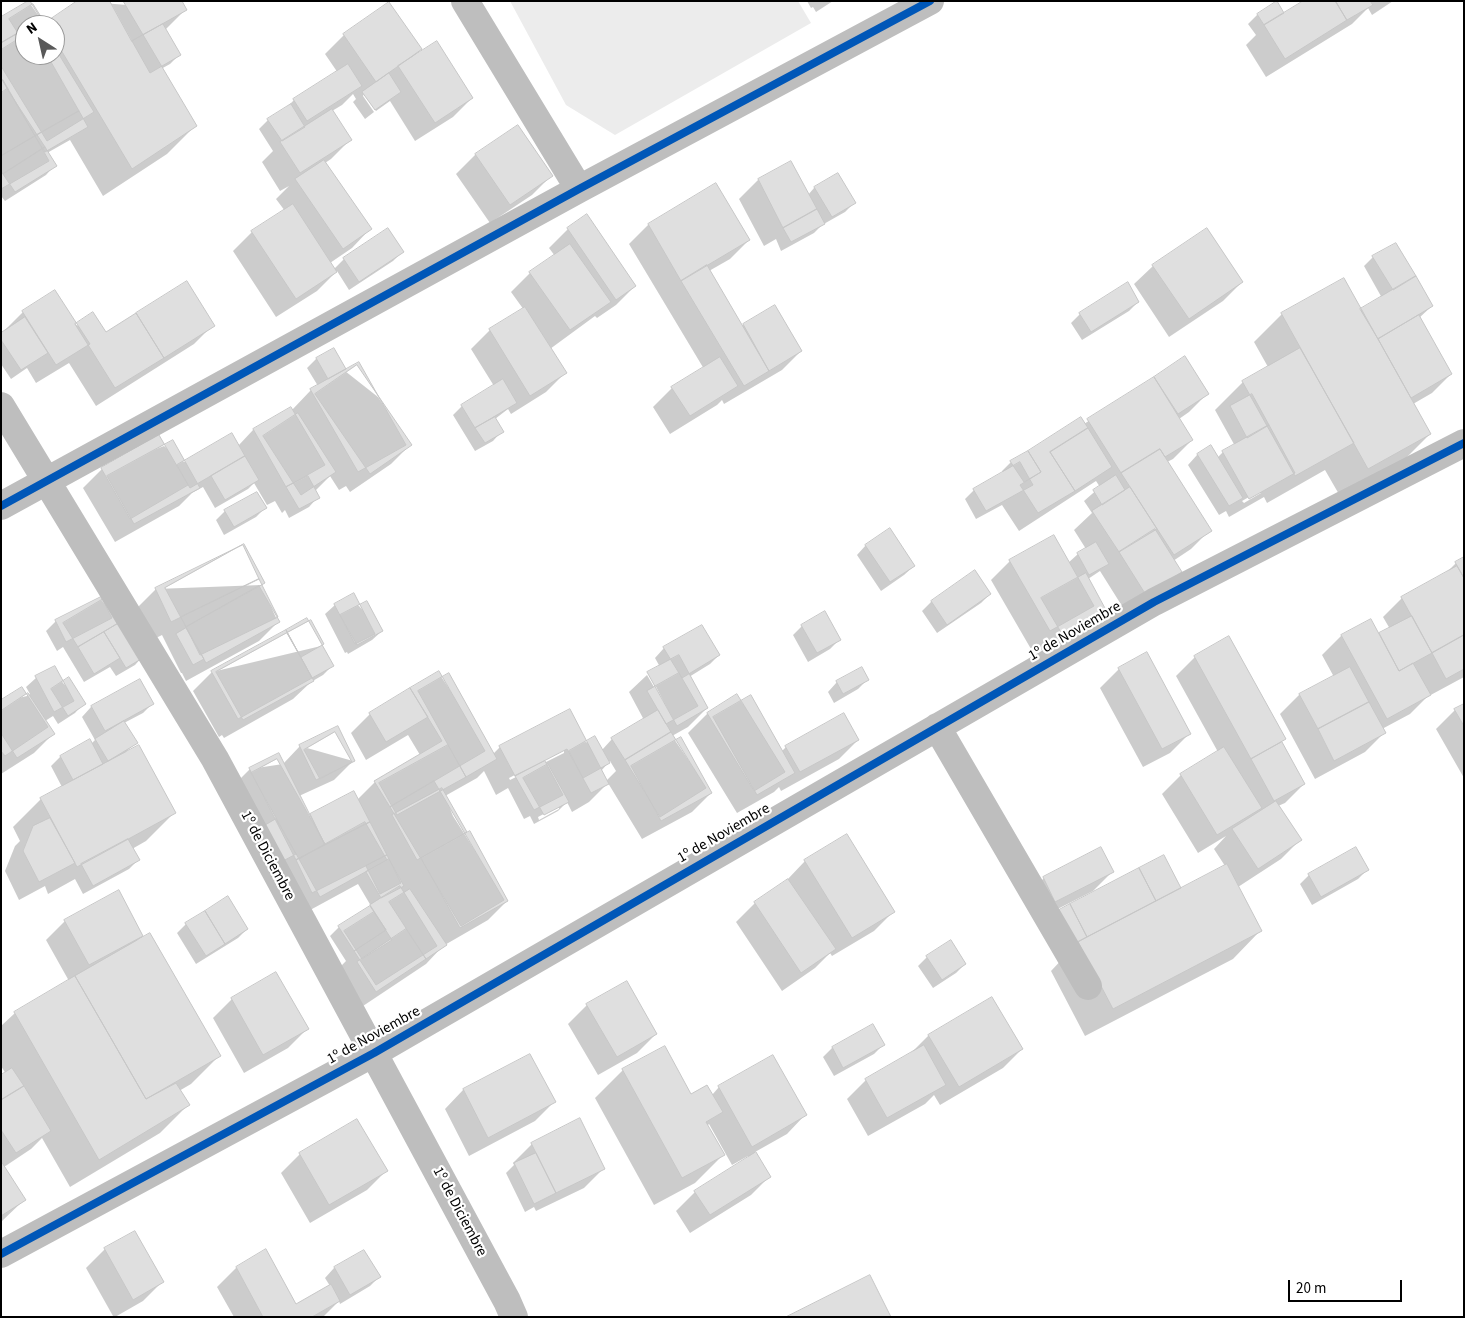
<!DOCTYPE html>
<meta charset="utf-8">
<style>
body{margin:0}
#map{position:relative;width:1465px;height:1318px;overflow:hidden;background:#fff;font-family:"Source Sans 3",sans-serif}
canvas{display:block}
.frame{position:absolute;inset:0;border:2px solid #000;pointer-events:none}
.north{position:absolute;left:15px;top:15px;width:50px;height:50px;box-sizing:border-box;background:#fff;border:1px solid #999;border-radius:50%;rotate:325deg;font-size:14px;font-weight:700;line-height:20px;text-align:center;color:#000}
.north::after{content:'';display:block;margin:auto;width:18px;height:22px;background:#595959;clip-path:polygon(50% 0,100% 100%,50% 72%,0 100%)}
.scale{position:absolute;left:1288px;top:1280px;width:114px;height:22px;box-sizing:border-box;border:2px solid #000;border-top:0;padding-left:6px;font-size:15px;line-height:18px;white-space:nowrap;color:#000;-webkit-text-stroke:4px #fff;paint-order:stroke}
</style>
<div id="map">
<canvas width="1465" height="1318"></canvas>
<div class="frame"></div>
<div class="north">N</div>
<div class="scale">20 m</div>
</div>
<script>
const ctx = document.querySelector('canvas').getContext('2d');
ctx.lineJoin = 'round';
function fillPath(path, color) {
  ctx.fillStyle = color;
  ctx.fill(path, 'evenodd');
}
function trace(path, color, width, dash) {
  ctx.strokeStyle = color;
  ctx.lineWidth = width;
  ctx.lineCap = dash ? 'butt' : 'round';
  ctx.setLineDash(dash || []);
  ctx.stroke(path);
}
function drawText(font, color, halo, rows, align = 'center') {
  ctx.font = font + ' "Source Sans 3",sans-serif';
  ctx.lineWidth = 4.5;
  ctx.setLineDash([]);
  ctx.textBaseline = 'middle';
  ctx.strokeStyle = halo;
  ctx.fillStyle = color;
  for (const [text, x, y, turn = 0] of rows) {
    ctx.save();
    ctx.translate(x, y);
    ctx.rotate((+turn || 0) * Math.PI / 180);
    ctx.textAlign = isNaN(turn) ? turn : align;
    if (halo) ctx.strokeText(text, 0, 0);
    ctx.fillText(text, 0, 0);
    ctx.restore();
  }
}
const green = new Path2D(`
 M510 1H798L811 23 615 135 566 105Z`);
const shadow = new Path2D(`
 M80 1 185 10 165 30 179 55 170 64 161 69 195 126 167 154 103 196 70 140 47 153 55 165 46 175 5 201 1 196V19L29 2 45 25ZM25 25H55V55H25Z
 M807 1H833L816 12 813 7 811 8Z
 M1305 1H1393L1372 15 1368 8 1352 24 1266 77 1246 45 1256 35 1248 24 1257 15 1278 17Z
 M388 4 421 49 413 57 472 98 453 117 415 141 390 101 376 111 364 94 363 96 374 112 365 119 353 102 356 99 353 94 342 105 332 111 350 140 331 159 325 163 370 229 352 248 330 263 334 269 344 259 402 252 393 261 349 290 337 271 317 291 276 317 233 251 252 232 285 211 276 199 289 186 280 191 262 162 273 151 259 129 268 120 284 110 294 100 338 73 325 54 344 35Z
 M517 126 551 176 532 195 490 223 456 174 475 155Z
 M837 174 854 203 845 212 822 225 814 233 781 251 776 239 764 246 739 199 758 180 808 195 814 188Z
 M716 185 749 240 730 259 709 271 742 326 774 307 801 351 782 370 724 404 722 400 717 405 670 434 653 407 672 388 704 369 629 244 648 225Z
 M568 229 635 286 616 305 597 318 595 316 550 349 565 373 546 392 511 414 508 409 495 419 502 431 493 441 475 451 453 415 462 406 494 386 471 349 490 330 524 310 511 292 530 273 555 256 549 248Z
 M1373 257 1432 306 1419 318 1451 374 1432 393 1413 404 1430 434 1402 462 1340 496 1325 470 1267 503 1264 497 1229 517 1226 511 1219 515 1188 465 1197 455 1210 447 1217 458 1223 452 1235 446 1215 410 1243 382 1268 367 1254 342 1282 314 1361 310 1382 298 1364 266ZM1261 490V493L1244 503 1242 501Z
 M1153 266 1242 282 1223 301 1169 337 1134 284Z
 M54 292 76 325 105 333 213 325 194 344 96 406 69 363 36 383 27 368 11 379 1 364V334L23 312Z
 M1138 302 1129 311 1082 340 1071 323 1080 314Z
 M333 349 345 371 378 397 410 445 391 464 350 492 346 486 339 490 330 476 315 491 318 497 309 507 289 518 285 510 282 513 275 501 267 505 254 483 248 489 215 508 203 487 192 493 179 506 115 542 83 488 102 469 164 446 184 462 238 446 253 430 291 408 292 410 311 390 318 386 307 368 316 359Z
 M1185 358 1208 393 1189 412 1179 419 1192 440 1173 459 1167 462 1210 530 1191 549 1173 561 1127 614 1100 571 1088 579 1105 610 1086 629 1043 653 1039 645 1031 649 991 580 1010 561 1068 563 1078 554 1086 549 1074 530 1092 513 1084 501 1100 487 1096 481 1019 531 1002 505 976 519 965 499 974 490 1003 473 1002 471 1011 462 1084 424Z
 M266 507 256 517 224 535 216 520 225 511Z
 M866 545 914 566 904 575 881 591 857 555Z
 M1464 558V677L1427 697 1410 714 1382 729 1384 733 1365 752 1315 779 1280 714 1299 695 1334 677 1322 655 1341 636 1370 620 1379 636 1390 629 1383 617 1402 598 1445 574 1456 563Z
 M975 572 990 594 981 603 937 633 922 611 931 602Z
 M261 585 278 622 259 641 186 681 182 673H181L162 635 152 640 137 608 156 589Z
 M100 598 144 655 135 665 116 676 110 667 84 682 63 647 57 651 46 631 56 621Z
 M335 605 359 606 382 631 372 640 348 654 347 652 345 653 325 614Z
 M802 626 839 640 830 649 808 662 793 635Z
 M321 646 332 666 323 675 311 682 293 699 224 738 222 735 219 737 193 691 212 672Z
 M664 648 719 655 710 664 689 677 707 708 688 727 672 736 711 793 692 812 642 839 608 783 589 802 572 812 567 802 558 811 534 824 530 816 524 819 508 788 496 795 484 771 477 778 445 796 453 816 507 901 488 920 443 946 426 964 357 1010 336 971 346 961 330 936 339 927 371 906 358 884 301 915 231 788 250 769 283 764 300 746 353 761 334 780 299 796 309 816 354 793 357 800 375 782 420 755 408 735 366 760 351 733 370 714 438 672 493 754 500 747 586 742 602 750 612 739 644 720 629 692 647 675 672 718 649 673 648 674 660 667 655 658ZM564 750V753L510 780 509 778ZM610 761 616 771 606 781 601 771ZM559 806V809L539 820 538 817Z
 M1195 657 1284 739 1281 742 1304 784 1285 803 1278 806 1300 840 1281 859 1238 887 1260 931 1233 959 1085 1036 1051 971 1067 954 1066 952 1163 856 1181 889 1225 866 1214 849 1226 836 1198 853 1162 794 1181 775 1218 752 1176 676Z
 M55 668 63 683 84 703 75 713 58 724 53 716 45 721 53 734 34 753 1 774V702L27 696 30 694 26 687 36 678Z
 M1119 669 1189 734 1170 753 1143 767 1100 688Z
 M867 680 858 689 834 703 828 692 837 682Z
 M139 681 152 704 143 713 124 723 136 742 126 752 174 813 146 841 132 849 138 860 129 869 83 894 75 879 48 894 45 886 19 900 5 871 15 846 20 841 13 827 41 799 62 787 51 766 60 757 91 744 95 740 82 717 91 707Z
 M737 696 781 752 786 747 858 740 839 759 781 791 779 787 774 792 737 813 688 733 707 714Z
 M1464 705V778L1436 729 1455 710Z
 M805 861 893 912 874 931 832 956 830 953 815 968 782 991 736 922 755 903 786 881Z
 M1367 870 1358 879 1312 905 1300 884 1309 875Z
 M1112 872 1093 891 1036 920 1025 897 1044 878Z
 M65 921 142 936 135 943 219 1056 191 1084 179 1091 188 1105 160 1133 70 1187 42 1138 31 1149 4 1167 24 1200 1 1222V1077L6 1074 1 1066V1026L15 1013 69 981 46 940Z
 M186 924 247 929 238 938 196 964 177 933Z
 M927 957 965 964 956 973 933 988 918 966Z
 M276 974 307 1029 288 1048 244 1073 213 1018 232 999Z
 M991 998 1022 1049 1003 1068 940 1105 934 1095 925 1104 868 1136 847 1099 866 1080 909 1055 928 1036Z
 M587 1005 656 1034 637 1053 598 1075 568 1024Z
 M872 1026 883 1045 874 1054 834 1076 823 1057 832 1048Z
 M530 1055 554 1102 535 1121 469 1156 445 1109 463 1090Z
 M773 1057 805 1115 787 1134 755 1152 770 1176 751 1195 690 1233 676 1211 695 1192 749 1158 748 1156 732 1165 709 1124 707 1126 723 1155 695 1183 654 1205 595 1098 623 1070 690 1096 712 1095 719 1087Z
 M532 1144 603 1169 584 1188 536 1211 534 1207 525 1212 506 1173 514 1165 513 1163Z
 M300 1154 386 1171 367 1190 310 1223 281 1173Z
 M105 1249 162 1282 143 1301 115 1317H112L113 1316 86 1268Z
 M266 1251 296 1305 330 1286 325 1278 334 1268 364 1251 379 1277 370 1286 340 1304 339 1301 323 1317H234L217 1287 236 1268Z`);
const building = new Path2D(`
 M28 1H30L41 19 32 25H25V29L1 43V17Z
 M77 1H123L197 126 132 169 55 40V25H46L45 23Z
 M110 1H182L187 10 132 41Z
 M1277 1 1284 13 1264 25 1257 14Z
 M1303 1H1335L1347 20 1285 59 1264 25Z
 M1336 1H1370L1373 5 1347 20Z
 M389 2 422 49 376 82 343 34Z
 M33 4 45 23 41 25H25V35L21 38 9 19Z
 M163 24 181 55 150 73 132 41Z
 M25 29V55H47L79 111 35 136 1 78V43Z
 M25 35V55H55V48L94 112 47 141 1 66V50Z
 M437 41 473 98 435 123 398 66Z
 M348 64 362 86 307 121 293 99Z
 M389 73 401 92 375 110 362 92Z
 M3 80 35 136 1 156V81Z
 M7 89 45 147 3 174 1 171V93Z
 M291 104 305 127 282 141 267 119Z
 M332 109 352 140 300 173 280 142Z
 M79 111 88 127 45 152 35 136Z
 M518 125 553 176 510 205 475 154Z
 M35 136 49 161 1 189V156Z
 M45 147 57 166 15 192 3 174Z
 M324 160 372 229 343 249 295 179Z
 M791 161 817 209 783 228 758 179Z
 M838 173 856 203 832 217 814 187Z
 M716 183 750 240 681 281 648 224Z
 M293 204 337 272 296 299 251 231Z
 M817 209 825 224 791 242 783 228Z
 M587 214 636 286 616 300 567 228Z
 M388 228 404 252 359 282 343 258Z
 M1207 228 1243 282 1189 319 1152 265Z
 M1396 243 1416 276 1393 290 1372 256Z
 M570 244 611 302 570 330 529 272Z
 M707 265 769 371 744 386 681 281Z
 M1416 276 1433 306 1378 339 1360 309Z
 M1344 278 1431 434 1368 469 1281 313Z
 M187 281 215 326 164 358 136 313Z
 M1128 282 1139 302 1091 332 1079 313Z
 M55 290 90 344 56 365 22 311Z
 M775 305 802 351 769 371 743 324Z
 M525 307 567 373 530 396 489 329Z
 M93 312 106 332 136 313 164 358 115 388 75 324Z
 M1419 315 1452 374 1411 398 1378 339Z
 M25 317 48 353 21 370 1 340V333Z
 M334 348 346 369 328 379 316 358Z
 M1300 348 1354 443 1295 476 1242 381Z
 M1185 356 1209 394 1178 414 1154 377Z
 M720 357 738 386 690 416 671 387Z
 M359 362 406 445 358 472 310 389Z
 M357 365 412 445 370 474 315 394Z
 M1154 377 1193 440 1165 457 1160 449 1121 473 1087 419Z
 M503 379 517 403 475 428 461 405Z
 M1252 394 1269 425 1247 438 1230 406Z
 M291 407 325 465 286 487 253 429Z
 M298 413 336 472 301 495 263 436Z
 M495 417 504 432 485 443 475 428Z
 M1081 417 1088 428 1050 452 1075 491 1038 513 1020 485 1041 472 1028 451Z
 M1269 425 1295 473 1249 499 1222 451Z
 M1088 428 1112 467 1075 491 1050 452Z
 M232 433 245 456 190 488 177 465Z
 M159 435 188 485 130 519 101 468Z
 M173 440 200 488 134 524 107 476Z
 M1211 445 1243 498 1229 506 1197 454Z
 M1160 449 1212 531 1174 555 1121 473Z
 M1028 451 1041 472 1024 482 1010 461Z
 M245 456 259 480 225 500 211 476Z
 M1020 462 1033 485 986 511 973 489Z
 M1116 475 1125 490 1102 505 1093 490Z
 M308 476 320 498 299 509 286 487Z
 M1130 487 1157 529 1119 552 1092 511Z
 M257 492 267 508 234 527 224 510Z
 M890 528 915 566 890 582 865 545Z
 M1155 529 1182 572 1146 595 1119 552Z
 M1054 535 1094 606 1050 631 1009 560Z
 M1096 542 1109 564 1089 575 1077 553Z
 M244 544 265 583 186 627 165 588Z
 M243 545 259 579 171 622 155 588Z
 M1464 557V578L1455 562Z
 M1457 566 1464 578V635L1432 653 1401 597Z
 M975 570 991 594 947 625 931 601Z
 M1086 573 1106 610 1062 634 1041 598Z
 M259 579 278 617 200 655 181 617Z
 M259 586 280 622 206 663 186 627Z
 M354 593 375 634 355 644 334 604Z
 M101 597 112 618 66 642 55 620Z
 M105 598 120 622 78 647 63 623Z
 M367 601 383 631 357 645 340 615Z
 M825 611 841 640 817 653 801 625Z
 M1412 616 1432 653 1399 671 1379 633Z
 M307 618 334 666 312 678 286 630Z
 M1371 619 1399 671 1413 663 1431 695 1387 719 1341 635Z
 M124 620 146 656 126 668 104 632Z
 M311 620 324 644 301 657 287 633Z
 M702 625 720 655 682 678 663 647Z
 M186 628 204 659 193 665 176 634Z
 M286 630 312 678 238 719 211 671Z
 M104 632 120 658 94 674 78 647Z
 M287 633 314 681 243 720 216 672Z
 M1464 635V669L1446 679 1432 653Z
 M1229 636 1286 739 1251 759 1194 656Z
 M1147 652 1191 734 1162 749 1118 668Z
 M679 655 708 708 677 726 647 672Z
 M55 666 74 701 54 712 35 676Z
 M862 667 869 680 843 694 836 681Z
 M1350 667 1369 702 1318 729 1299 694Z
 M439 671 485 751 390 807 374 781 442 741 410 688Z
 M449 673 497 759 466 777 418 691Z
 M679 673 698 706 666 724 647 691Z
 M69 677 86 704 68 716 51 689Z
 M140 679 154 704 105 731 91 706Z
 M22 687 48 727 5 756 1 751V700Z
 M410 688 428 717 386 742 369 713Z
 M28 693 55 734 17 758 1 733V711Z
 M737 694 785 772 754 791 707 713Z
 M751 695 795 773 757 795 713 717Z
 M1369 702 1386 733 1334 761 1318 729Z
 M1464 704V726L1454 709Z
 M570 709 609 784 591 793 567 749 515 776 499 746Z
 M658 710 671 732 625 760 611 738Z
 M844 713 859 740 800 772 785 746Z
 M124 721 138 743 108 761 95 739Z
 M338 726 355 761 316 780 299 745Z
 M335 732 352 762 320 779 304 750Z
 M671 732 706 788 660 817 625 760Z
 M595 736 610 763 583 778 569 751Z
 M681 737 712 793 661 821 631 766Z
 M90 739 103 764 73 780 60 756Z
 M1282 742 1305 784 1274 801 1251 759Z
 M139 745 176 813 77 867 40 798Z
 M448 745 466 777 397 815 379 783Z
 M1224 747 1262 808 1217 835 1180 774Z
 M279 753 325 845 296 860 249 768Z
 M277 759 325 844 299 859 251 773Z
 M545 761 563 795 534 810 515 776Z
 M548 764 569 802 544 815 523 778Z
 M434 781 504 900 461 926 390 807Z
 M442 788 467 832 417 860 392 815Z
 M354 791 370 822 325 845 310 814Z
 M1276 801 1302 840 1258 869 1232 829Z
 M50 818 75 863 39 882 23 851 33 826Z
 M276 819 296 854 283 861 264 826Z
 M365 822 387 860 320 897 299 859Z
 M370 822 387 855 312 893 296 860Z
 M470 831 508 901 460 928 421 858Z
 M847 834 895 912 852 938 804 860Z
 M128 839 140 860 93 886 81 864Z
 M1101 847 1114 872 1055 902 1043 877Z
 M1356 847 1369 870 1321 897 1308 874Z
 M387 855 401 883 380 894 366 866Z
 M1164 855 1181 888 1156 901 1139 868Z
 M389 859 404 886 381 898 366 872Z
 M1227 864 1262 931 1113 1009 1078 942Z
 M1139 868 1156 901 1087 937 1070 904Z
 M788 879 836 949 801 973 754 902Z
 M400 886 437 946 376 985 354 951 386 930 370 905Z
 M410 889 447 945 426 959 389 902Z
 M119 890 143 936 89 965 64 920Z
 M228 896 248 929 225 944 205 911Z
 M1070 904 1087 937 1067 948 1050 915Z
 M370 906 386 930 354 951 338 926Z
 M205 911 225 944 206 956 185 923Z
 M374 912 392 940 362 959 344 931Z
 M406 929 426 959 376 992 357 962Z
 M150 933 221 1056 146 1099 75 976Z
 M951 940 966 964 942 980 926 956Z
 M276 972 309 1029 263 1055 231 998Z
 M75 976 146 1099 176 1083 190 1105 99 1160 14 1012Z
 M627 981 657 1034 617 1057 586 1004Z
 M992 997 1023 1049 959 1087 928 1035Z
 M873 1024 885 1045 843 1068 832 1047Z
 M924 1045 946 1085 887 1118 865 1079Z
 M665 1046 691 1094 707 1085 723 1112 706 1122 725 1155 682 1178 622 1069Z
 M530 1054 556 1102 488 1138 463 1089Z
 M773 1055 807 1115 752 1147 718 1086Z
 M12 1068 24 1086 1 1100V1075Z
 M24 1086 51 1131 16 1153 1 1130V1100Z
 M580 1118 605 1169 556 1193 531 1143Z
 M357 1119 388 1171 329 1205 299 1153Z
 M756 1152 771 1177 710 1215 694 1191Z
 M536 1153 556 1193 534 1204 514 1163Z
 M1 1161 26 1200 1 1216Z
 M135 1231 164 1282 133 1300 104 1248Z
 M266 1249 296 1304 331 1284 340 1301 312 1317H263L236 1267Z
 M364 1250 381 1277 350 1295 334 1267Z
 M870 1275 891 1317H786Z`);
const minor = new Path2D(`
 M465 1 579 189
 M1 406 215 759 507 1301 514 1317
 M1 506 579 189 930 1
 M937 727 1088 986
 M1 1254 374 1053 1154 602 1464 443`);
const cycleway = new Path2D(`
 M1 506 579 189 930 1
 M1 1254 374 1053 1154 602 1464 443`);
const streetNames = [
 ["1º de Noviembre",1075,632,-30],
 ["1º de Noviembre",724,834,-30],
 ["1º de Diciembre",267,856,62],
 ["1º de Noviembre",374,1036,-29],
 ["1º de Diciembre",459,1212,62]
];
fillPath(green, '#ececec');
fillPath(shadow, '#0003');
fillPath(building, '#dfdfdf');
trace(building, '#c7c7c7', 1);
trace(minor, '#bebebe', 28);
trace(cycleway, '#0057b8', 8);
drawText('15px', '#000', '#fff', streetNames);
</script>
